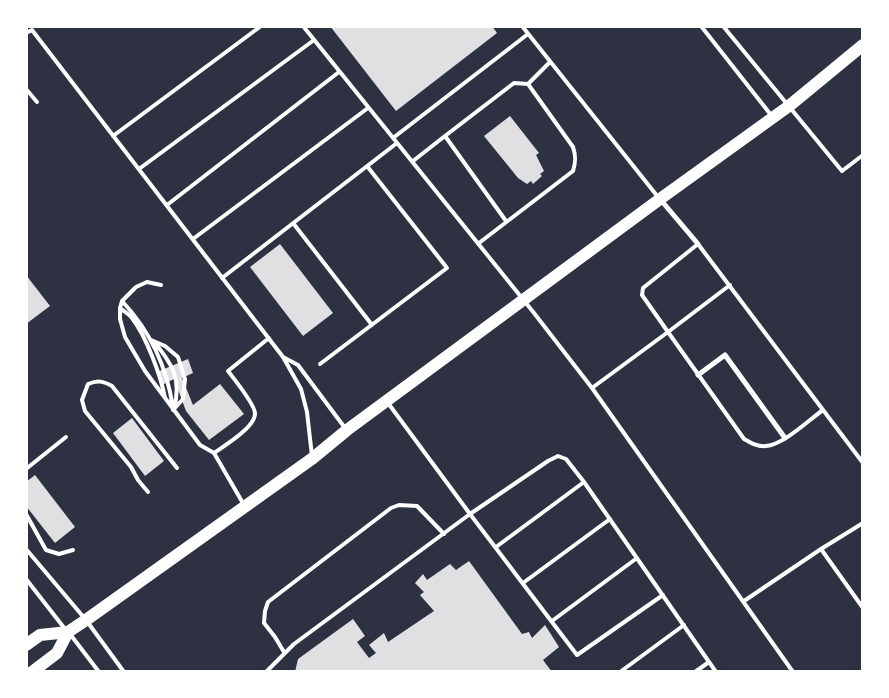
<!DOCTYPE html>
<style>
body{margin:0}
#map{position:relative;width:889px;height:698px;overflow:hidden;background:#2d3142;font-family:Figtree,sans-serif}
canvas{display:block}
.frame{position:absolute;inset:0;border:28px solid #fff;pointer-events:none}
</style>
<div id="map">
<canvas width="889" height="698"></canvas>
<div class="frame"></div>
</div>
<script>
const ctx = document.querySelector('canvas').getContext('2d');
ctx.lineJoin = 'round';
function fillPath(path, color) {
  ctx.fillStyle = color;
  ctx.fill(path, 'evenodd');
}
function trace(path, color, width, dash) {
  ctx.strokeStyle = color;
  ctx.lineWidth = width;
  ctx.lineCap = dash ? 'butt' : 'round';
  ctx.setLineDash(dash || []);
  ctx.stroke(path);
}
const building = new Path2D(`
 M330 26H492L497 33 396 111Z
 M510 116 539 153 536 155 544 171 540 174 542 176 533 184 531 181 527 184 518 178 484 136Z
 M280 244 333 313 303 336 250 267Z
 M26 275 50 306 26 324Z
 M188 359 193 373 182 378 193 405 220 384 244 414 209 440 186 411 174 379 162 385 157 372Z
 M132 418 164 461 145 476 113 433Z
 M35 475 75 527 55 543 26 506V482Z
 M469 561 522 634 529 632 532 638 545 625 559 647 543 660 552 672H295L298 659 353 619 365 636 357 642 369 658 376 653 369 645 384 633 388 642 434 611 420 595 424 592 415 583 423 574 427 580 450 564 456 570Z`);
const service = new Path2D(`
 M303 26 534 313 592 388 793 672
 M522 26 658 197
 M701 26 771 115
 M723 26 842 171 863 155
 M26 33 32 30 283 357 301 389 307 412 312 456
 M528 84 550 62
 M26 89 37 102
 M113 136 261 26
 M393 138 528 34
 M413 161 445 136
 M139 169 314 40
 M167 205 339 72
 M293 223 372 325
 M193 239 368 108
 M479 243 573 171C576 162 576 156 573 147L528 84 514 83 445 136 506 221
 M222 278 397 143
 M161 285 147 282 136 287 122 301 120 308V319L125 337 145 371 200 445 214 453 244 505
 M730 285 668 332 642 295 643 288 698 244 863 463
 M122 301C150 331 167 367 173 408
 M120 308C123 311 129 314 132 318 146 336 161 376 165 398
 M151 340 165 346 178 357 185 379 183 399 173 410
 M154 342C172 363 182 380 174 408
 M283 357 298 365 345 428
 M320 364 447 268 367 166
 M592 388 668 332 744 439C751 443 758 447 766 446 783 445 809 420 823 410
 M214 453C224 446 256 427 255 413 254 403 234 379 228 371L269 338
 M26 469 66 437
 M148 492 138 480 131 467 85 411 82 400 88 384C98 380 103 381 112 386L177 468
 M26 514 46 550 59 554 73 550
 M496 547 584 482
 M26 549 86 620 124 672
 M821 549 863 523
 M26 579 65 629
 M523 583 610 519
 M663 595 577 655 470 514 548 461 558 456 566 459 584 482 716 672
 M744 601 821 549 863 608
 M552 621 637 558
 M70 634 99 672
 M284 652 275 637 264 623 265 611 268 602 391 508 399 505 417 506 444 534
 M266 672 294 644 470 514 388 403
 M620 672 684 625
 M695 672 709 662`);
const minor = new Path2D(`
 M660 199 698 244
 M698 375 725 355 785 438`);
const trunk = new Path2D(`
 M26 645 40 635 68 632 86 620 313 458 347 430 660 199 789 106 863 45
 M32 672 57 653 68 632`);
fillPath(building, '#e0e0e3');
trace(service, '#fff', 4);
trace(minor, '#fff', 5);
trace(trunk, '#fff', 12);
</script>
